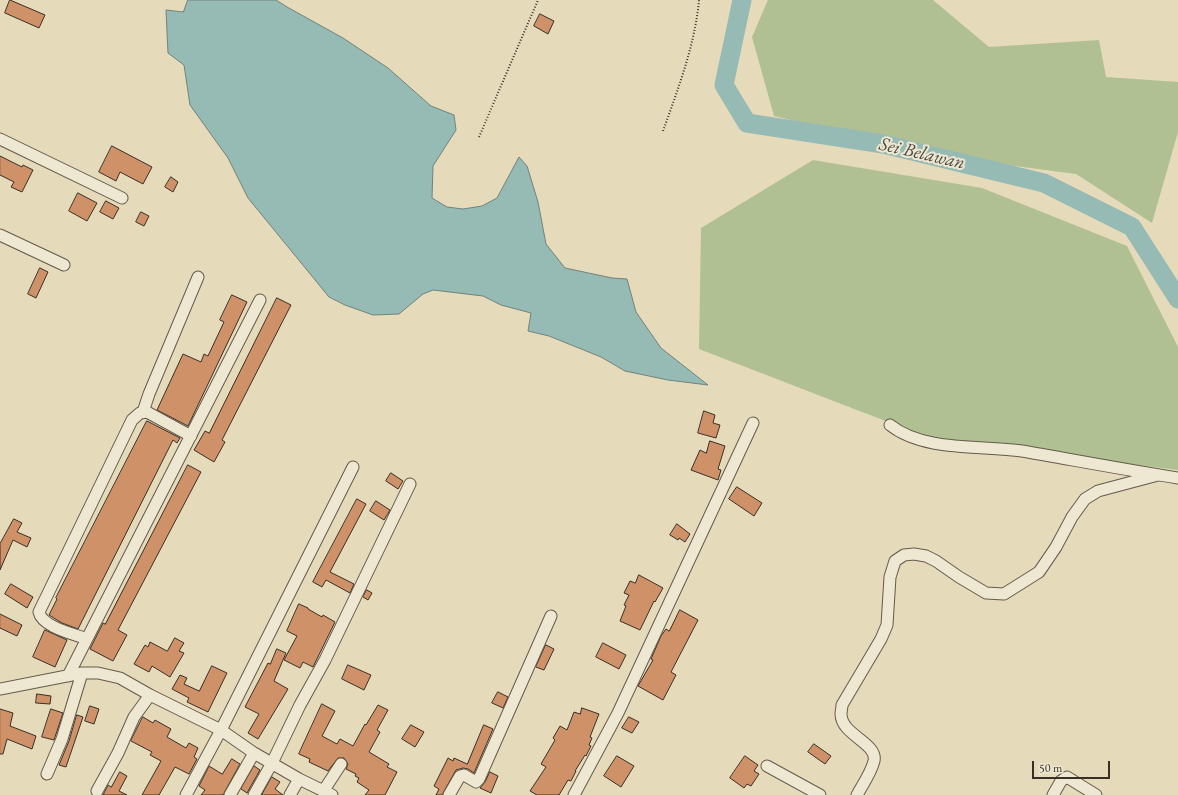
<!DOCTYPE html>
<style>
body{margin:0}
#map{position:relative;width:1178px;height:795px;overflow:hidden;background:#e5daba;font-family:"EB Garamond",serif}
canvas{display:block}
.scale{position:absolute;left:1032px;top:761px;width:78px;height:18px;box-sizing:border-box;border:2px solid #3a2f27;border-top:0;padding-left:5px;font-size:12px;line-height:14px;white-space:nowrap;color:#3a2f27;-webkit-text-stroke:3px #eee7d2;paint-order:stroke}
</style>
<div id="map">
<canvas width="1178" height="795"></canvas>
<div class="scale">50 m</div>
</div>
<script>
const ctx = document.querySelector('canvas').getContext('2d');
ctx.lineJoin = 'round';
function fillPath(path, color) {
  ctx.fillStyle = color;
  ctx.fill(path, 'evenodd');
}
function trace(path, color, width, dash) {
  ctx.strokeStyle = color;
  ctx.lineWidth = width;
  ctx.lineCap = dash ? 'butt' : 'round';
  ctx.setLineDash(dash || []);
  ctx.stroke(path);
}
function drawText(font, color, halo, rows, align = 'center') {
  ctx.font = font + ' "EB Garamond",serif';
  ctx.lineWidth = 4;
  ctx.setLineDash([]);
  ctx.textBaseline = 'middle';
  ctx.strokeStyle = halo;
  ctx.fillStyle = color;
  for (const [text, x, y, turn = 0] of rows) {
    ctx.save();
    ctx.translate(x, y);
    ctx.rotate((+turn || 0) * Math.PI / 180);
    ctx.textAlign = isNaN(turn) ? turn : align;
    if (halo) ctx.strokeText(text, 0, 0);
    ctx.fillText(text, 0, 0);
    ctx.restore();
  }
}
const green = new Path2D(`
 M768 0H933L989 47 1099 40 1106 77 1178 82V132L1152 223 1076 174 954 158 774 116 752 37Z
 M813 160 982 188 1127 246 1178 347V470L932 439 699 349 701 228Z`);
const water = new Path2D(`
 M188 0H276L287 7 343 38 388 68 431 106 454 115 456 130 433 166 432 198 447 207 463 209 482 206 497 198 519 157 527 166 538 202 546 244 565 268 612 278 627 279 636 312 661 348 708 385 668 380 625 371 601 357 549 336 528 331 531 313 501 305 483 296 433 290 423 294 399 314 373 315 345 305 329 297 248 198 228 158 190 105 184 65 168 53 166 10 183 12Z`);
const river = new Path2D(`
 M742 0 724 85 747 123 883 144 1044 183 1132 227 1178 299`);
const building = new Path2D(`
 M10 0 45 15 39 28 5 13Z
 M540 14 554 21 548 34 534 26Z
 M112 146 152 167 143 184 120 172 116 181 99 172Z
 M0 156 22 167 23 165 33 170 22 192 11 187 14 182 0 175Z
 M171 177 178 182 173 192 165 187Z
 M78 193 97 203 87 221 69 211Z
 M106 201 119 208 113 219 100 212Z
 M141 212 149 216 144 226 136 222Z
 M40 268 48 272 36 298 28 294Z
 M232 295 247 302 188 426 157 410 183 354 201 362 204 354 208 356 224 322 220 320Z
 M277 298 291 305 222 440 225 442 214 462 194 450 205 431 209 433Z
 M704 411 715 415 713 423 720 425 716 438 698 433Z
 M147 421 180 438 177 443 173 440 78 629 62 623 49 615 57 599 56 598Z
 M710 441 725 446 718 469 721 470 718 480 691 470 700 450 706 453Z
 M188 465 201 472 118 630 127 635 113 661 90 649 103 623 105 624Z
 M391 473 403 481 398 489 386 481Z
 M737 487 762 503 754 516 729 499Z
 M357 499 366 504 330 572 354 584 350 593 326 580 322 587 313 582Z
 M376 501 390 510 384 520 370 511Z
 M14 519 22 523 17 532 31 538 27 547 13 540 0 570V544Z
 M677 524 690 534 685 542 679 538 678 540 670 535Z
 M639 575 663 588 655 602 654 601 640 630 620 621 626 606 624 605 629 595 624 593 630 581 635 583Z
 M11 584 33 597 27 608 5 594Z
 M367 590 372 593 368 600 363 597Z
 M299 604 308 608V609L322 617 323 615 335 622 313 667 303 662 300 668 284 660 297 636 287 631Z
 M680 610 698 620 671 672 676 675 663 700 638 686 653 660 651 659 661 636 666 629 669 631Z
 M0 614 22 625 17 636 0 628Z
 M45 630 67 640 55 667 33 657Z
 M175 638 184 643 179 651 184 653 170 677 152 666 149 672 134 664 145 645 148 647 150 642 167 651Z
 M603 643 626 655 619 669 596 657Z
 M546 645 554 649 544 670 536 667Z
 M277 649 286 653 274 681 288 689 258 739 248 733 259 714 245 707 268 663 270 664Z
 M348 665 371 675 364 690 342 679Z
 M212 666 227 673 208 712 187 702 189 698 172 689 180 675 187 678 184 684 199 691Z
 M498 692 508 697 503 708 492 703Z
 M37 694 51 696 50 704 36 703Z
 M322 704 335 711 322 736 337 744 340 739 353 746 365 724 366 725 378 705 388 710 377 730 380 732 369 752 389 764 387 767 397 772 385 795H365L369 790 357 782 359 778 355 776 356 774 346 769 348 764 344 758H338L328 771 309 762 310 759 299 754Z
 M90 706 99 709 94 724 85 721Z
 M582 708 599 714 590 737 592 738 589 745 591 746 586 756 585 755 575 771H576L571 781 568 780 559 795H537L530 791 546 767 541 764 555 740 553 738 560 726 567 730 574 712 580 714Z
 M0 709 13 713 10 726 36 736 32 749 7 739 3 754H0Z
 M51 709 63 713 54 740 42 737Z
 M77 715 83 717 66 767 59 765 69 741Z
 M143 717 153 723 155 720 171 729 167 737 186 748 189 743 198 748 194 757 197 759 189 774 175 767 159 795H142L161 761 150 755 152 752 131 741Z
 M629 717 639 722 632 733 622 728Z
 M411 725 424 732 415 747 402 739Z
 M484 725 493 729 474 773 468 769 463 768 456 770 442 795H436L439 789 434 786 448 758 453 761 454 758 467 764Z
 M814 744 831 756 825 764 808 752Z
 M617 756 634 766 621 787 604 776Z
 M745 756 758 765 754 771 759 774 751 786 747 784 744 788 730 778Z
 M232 759 240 764 223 795H201L205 790 199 786 209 766 222 774Z
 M254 766 260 770 247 793 241 789Z
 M120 772 127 776 119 791 127 795H103L108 785 111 787Z
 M490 772 498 776 491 793 480 788 485 782Z
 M272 777 280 782 275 789 283 795H262Z`);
const path = new Path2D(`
 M663 131C678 89 695 45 699 0
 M479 137 538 0`);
const minor = new Path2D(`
 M0 139 122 198
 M0 235 64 265
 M143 412 149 394 198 277
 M890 425C924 452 981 445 1022 451 1074 460 1126 470 1178 478
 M87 639C74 634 42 627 39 612L132 420 140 413 147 412 191 436
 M68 676 260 300
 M0 689 82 673H98L120 678 150 695 221 730 254 753 299 779 332 795
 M767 766 820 795
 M47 774 62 739 82 673
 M324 790 341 764
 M97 791 118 753 134 717 150 695
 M186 795 221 730 353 467
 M230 795 254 753
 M254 795 272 763 300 705 325 660 410 484
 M290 795 299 779
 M449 795 460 776 464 775 476 782 479 779 551 616
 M574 795 618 713 753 423
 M857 795C863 784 871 773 874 761 878 743 841 735 841 714 841 711 842 708 842 705L881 639 887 625 890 577 895 561 904 555 914 554 926 556 936 561 959 577 986 593 1004 594 1039 572 1056 547 1072 517 1085 499 1098 491 1158 475
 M1053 795 1061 781 1067 777 1096 795`);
const waterNames = [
 ["Sei Belawan",922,154,13]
];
fillPath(green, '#b1c093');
fillPath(water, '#96bab4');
trace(water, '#71827c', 1);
trace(river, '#96bab4', 19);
fillPath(building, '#ce9168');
trace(building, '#3a2f27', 1);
trace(minor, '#655a4c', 13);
trace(path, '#3a2f27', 2, [1, 2]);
trace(minor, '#eee7d2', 11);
drawText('italic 19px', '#4c4b43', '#eee7d2', waterNames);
</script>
